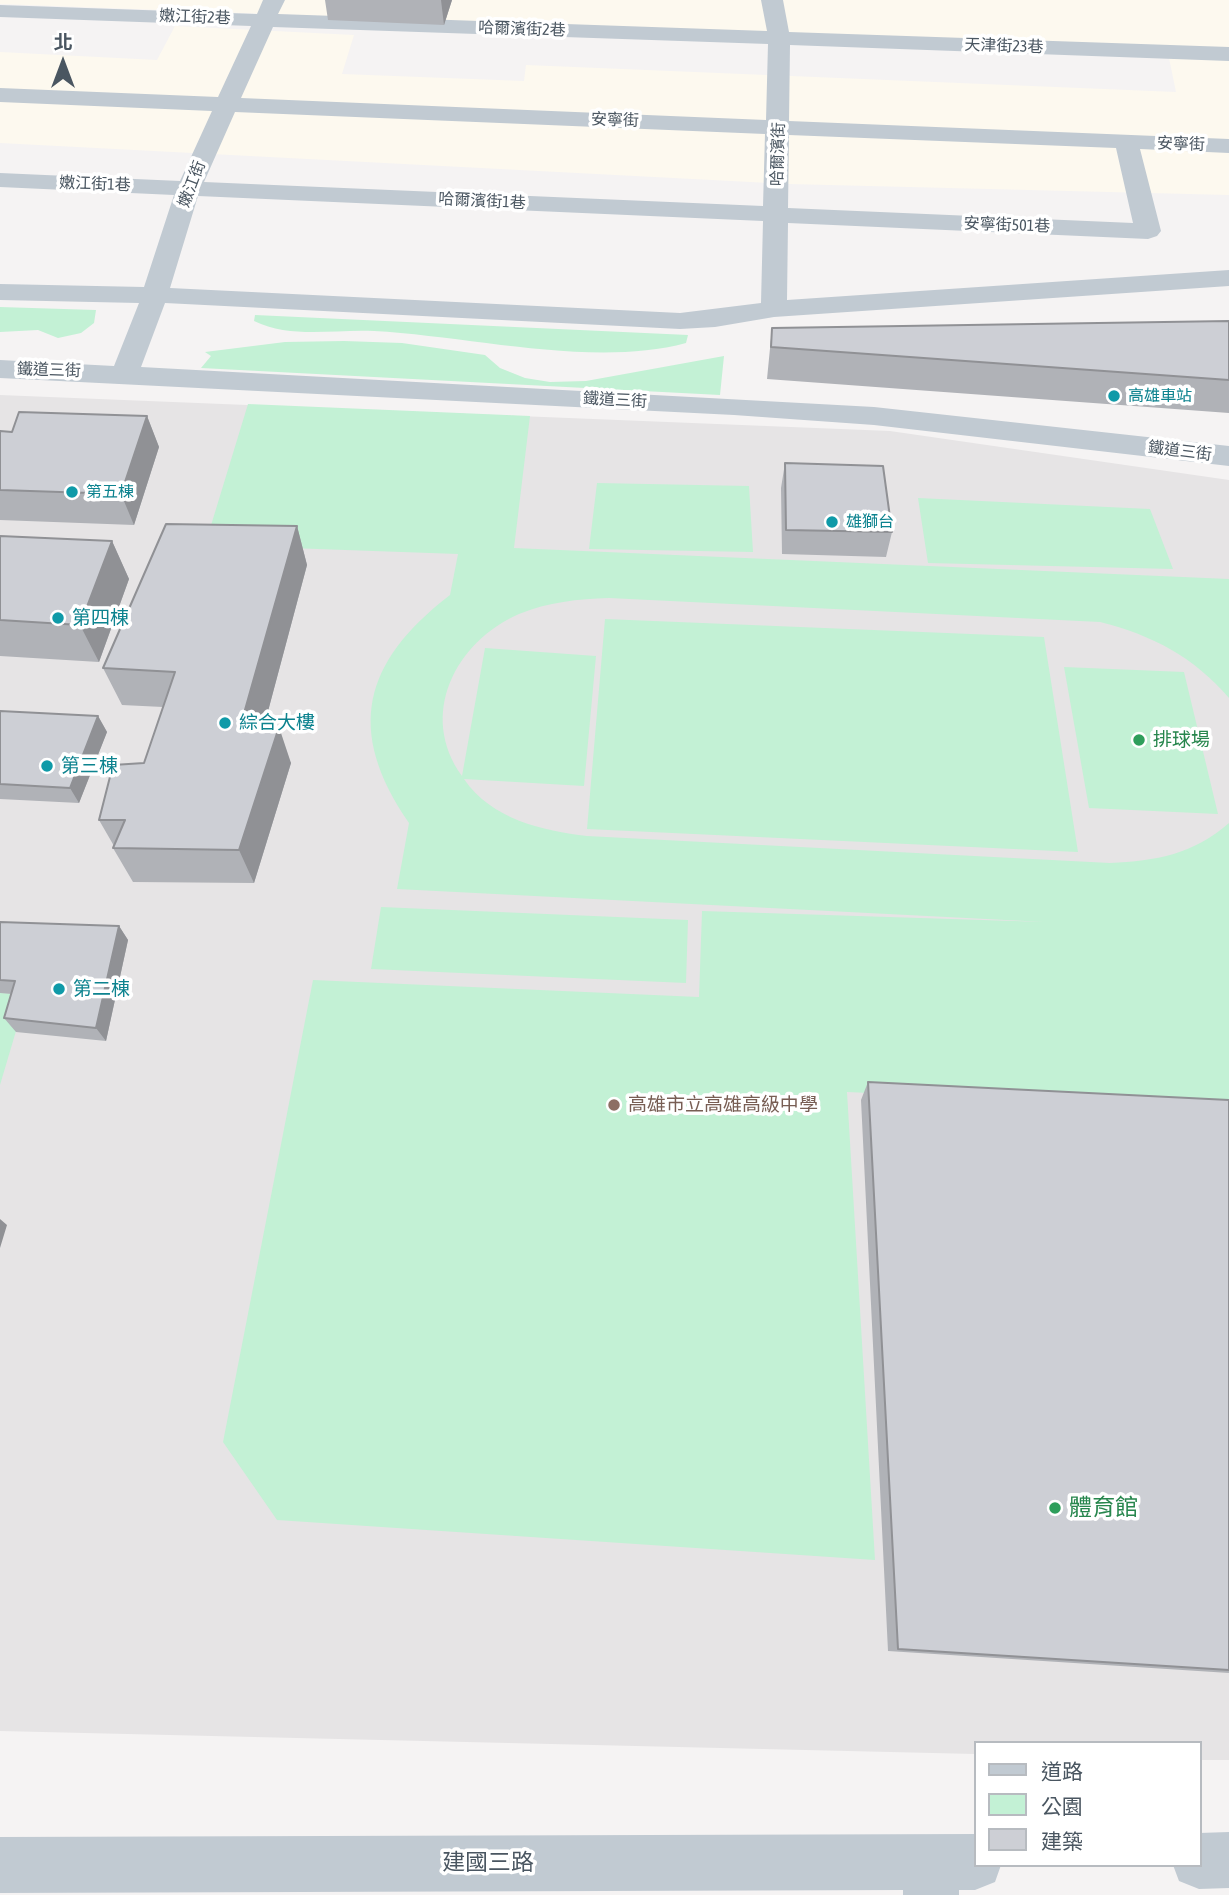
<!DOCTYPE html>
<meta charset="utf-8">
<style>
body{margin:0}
#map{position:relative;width:1229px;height:1895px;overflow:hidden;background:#f5f3f3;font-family:"Asap Condensed","Noto Sans TC",sans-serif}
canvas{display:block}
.legend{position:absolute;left:974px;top:1741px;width:228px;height:126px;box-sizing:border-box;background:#fff;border:2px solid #b7bbc0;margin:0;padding:9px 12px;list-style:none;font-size:21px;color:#4a5661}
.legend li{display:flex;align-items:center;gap:14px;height:35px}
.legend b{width:35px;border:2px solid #b7bbc0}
.north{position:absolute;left:28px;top:28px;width:70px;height:70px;-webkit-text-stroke:5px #fff;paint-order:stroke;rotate:0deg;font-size:19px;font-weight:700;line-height:28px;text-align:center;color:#4a5661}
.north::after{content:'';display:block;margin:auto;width:24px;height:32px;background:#4a5661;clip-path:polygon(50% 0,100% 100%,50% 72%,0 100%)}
</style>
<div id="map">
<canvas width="1229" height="1895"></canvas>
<ul class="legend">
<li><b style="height:9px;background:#c1cad2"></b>道路</li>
<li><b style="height:19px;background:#c3f1d5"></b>公園</li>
<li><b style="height:19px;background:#cdcfd5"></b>建築</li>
</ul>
<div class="north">北</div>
</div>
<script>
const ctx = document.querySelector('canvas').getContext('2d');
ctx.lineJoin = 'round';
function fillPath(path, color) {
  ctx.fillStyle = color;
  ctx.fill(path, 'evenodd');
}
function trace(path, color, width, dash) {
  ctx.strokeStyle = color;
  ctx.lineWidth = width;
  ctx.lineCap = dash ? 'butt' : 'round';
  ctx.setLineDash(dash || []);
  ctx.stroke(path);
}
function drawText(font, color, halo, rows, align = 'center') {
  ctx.font = font + ' "Asap Condensed","Noto Sans TC",sans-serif';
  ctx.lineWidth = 7;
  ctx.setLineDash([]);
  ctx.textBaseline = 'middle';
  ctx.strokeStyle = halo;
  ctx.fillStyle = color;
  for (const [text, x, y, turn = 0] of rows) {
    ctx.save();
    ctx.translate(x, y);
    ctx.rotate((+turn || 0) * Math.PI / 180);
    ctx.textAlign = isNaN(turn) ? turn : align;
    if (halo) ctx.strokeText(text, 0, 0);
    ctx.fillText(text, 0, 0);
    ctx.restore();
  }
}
const commercial = new Path2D(`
 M0 0H1229V50L0 4Z
 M175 26 354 35 342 74 524 81 526 65 1176 92 1169 58 1229 60V195L789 184 0 143V52L157 60Z`);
const education = new Path2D(`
 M0 395 890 431 1229 480V1760H1199V1743H975V1754L0 1731Z`);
const green = new Path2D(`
 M0 307 96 310 94 323 81 333 58 338 38 330 0 332Z
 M255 315 688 335 686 343C593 368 470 336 374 331 334 329 291 339 254 321Z
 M344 341 402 343 485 355 500 368 525 378 550 382 586 381 724 356 720 395 201 368 211 356 205 352 285 342Z
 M248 404 530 416 514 548 1229 579V698C1194 657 1152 635 1100 622L609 598C578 599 548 602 519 614 455 642 418 715 462 776L485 648 596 656 584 786 464 779C491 819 543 831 587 836L1110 863C1156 861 1194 854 1229 823V1109L847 1092 875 1560 277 1520 223 1442 313 980 699 997 702 911 1045 922 397 889 409 823C345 730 363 662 450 595L458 554 205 545Z
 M597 483 749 486 753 552 589 549Z
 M918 498 1150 509 1173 569 928 563Z
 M605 619 1044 637 1078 852 587 829Z
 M1064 667 1184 672 1218 814 1089 808Z
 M381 907 688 920 686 983 371 969Z
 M0 993 27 994 0 1085Z`);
const minor = new Path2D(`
 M263 0H285L278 14 767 31 761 0H783L789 32 1229 47V61L790 45 789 121 1229 139V153L1140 149 1161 231 1157 236 1148 239 788 223 787 300 1229 270V286L774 317 715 327 680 329 165 303 141 367 874 407 1229 446V466L874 425 734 415 0 378V360L114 366 139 303 0 300V284L144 287 174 195 0 187V173L180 181 212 111 0 102V88L218 97 251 26 0 17V5L257 14ZM273 27 768 44 766 120 241 98ZM235 112 765 134 763 206 204 182ZM789 135 1116 148 1133 223 788 208ZM198 196 763 221 761 303 680 313 170 288Z
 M1229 1832V1888L1199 1889 1179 1881 1173 1865H1199V1833Z
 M975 1834V1865H1001L995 1882 975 1890H959V1895H903V1890L0 1893V1837Z`);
const wall = new Path2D(`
 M325 0H452L444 25 328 20Z
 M1229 321V413L767 379 772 328Z
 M147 416 159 447 134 525 0 520V431L12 432Z
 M785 463 892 532 886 557 782 554 781 488Z
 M297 526 307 565 264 726 291 763 254 883 133 882 113 848 114 846 99 820 144 763 163 707 122 705 103 668Z
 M0 536 112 541 129 579 99 662 0 656Z
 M0 711 98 716 107 732 79 803 0 799Z
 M0 922 119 926 128 940 106 1041 16 1032 4 1018 12 994 0 993Z
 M868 1082 1229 1100V1673L888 1651 861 1100Z`);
const shadedWall = new Path2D(`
 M441 0H452L444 25Z
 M147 416 159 447 134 525 121 494Z
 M297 526 307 565 255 760 241 724Z
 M112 541 129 579 99 662 80 625Z
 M98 716 107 732 79 803 70 788Z
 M279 727 291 763 254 883 239 850Z
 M119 926 128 940 106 1041 96 1028Z
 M0 1219 7 1225 0 1248Z`);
const building = new Path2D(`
 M1229 321V380L771 347 772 328Z
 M19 412 147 416 121 494 0 490V431L12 432Z
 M785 463 883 466 892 532 786 530Z
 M166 524 297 526 241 724 279 727 239 850 113 848 125 820H99L113 765 144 763 175 672 103 668Z
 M0 536 112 541 80 625 0 620Z
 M0 711 98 716 70 788 0 784Z
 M0 922 119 926 96 1028 4 1018 15 981 0 980Z
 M868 1082 1229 1100V1670L898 1649Z`);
const markers = [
 [1114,396,7,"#0f9aa8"],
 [72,492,7,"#0f9aa8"],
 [832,522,7,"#0f9aa8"],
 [58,618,7,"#0f9aa8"],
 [225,723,7,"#0f9aa8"],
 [1139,740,7,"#2e9e5b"],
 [47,766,7,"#0f9aa8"],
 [59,989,7,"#0f9aa8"],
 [614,1105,7,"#8d6e63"],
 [1055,1508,7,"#2e9e5b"]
];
const farStreetnames = [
 ["嫩江街2巷",195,17,2],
 ["哈爾濱街2巷",522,29,2],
 ["天津街23巷",1004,46,2],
 ["安寧街",615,120,2],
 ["安寧街",1181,144,2],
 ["哈爾濱街",778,154,-88],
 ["嫩江街1巷",95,184,2],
 ["嫩江街",192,184,-69],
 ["哈爾濱街1巷",482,201,3],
 ["安寧街501巷",1007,225,2],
 ["鐵道三街",49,370,2],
 ["鐵道三街",615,400,3],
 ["鐵道三街",1180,451,7]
];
const farCulturenames = [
 ["高雄車站",1128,396],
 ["第五棟",86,492],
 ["雄獅台",846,522]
];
const cultureNames = [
 ["第四棟",72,618],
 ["綜合大樓",239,723],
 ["第三棟",61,766],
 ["第二棟",73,989]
];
const leisureNames = [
 ["排球場",1153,740]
];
const educationNames = [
 ["高雄市立高雄高級中學",628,1105]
];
const nearLeisurenames = [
 ["體育館",1069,1508]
];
const nearStreetnames = [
 ["建國三路",488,1863]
];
fillPath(commercial, '#fdf9ef');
fillPath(education, '#e6e4e5');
fillPath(green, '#c3f1d5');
fillPath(minor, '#c1cad2');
fillPath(wall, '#b0b2b7');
fillPath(shadedWall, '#909195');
fillPath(building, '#cdcfd5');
trace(building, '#909195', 2);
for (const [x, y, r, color] of markers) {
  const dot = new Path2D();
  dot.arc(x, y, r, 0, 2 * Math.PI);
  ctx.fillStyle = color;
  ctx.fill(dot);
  trace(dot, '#fff', 2.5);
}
drawText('16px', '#4a5661', '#fff', farStreetnames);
drawText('16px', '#0d838f', '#fff', farCulturenames, 'left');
drawText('19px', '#0d838f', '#fff', cultureNames, 'left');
drawText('19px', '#27864d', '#fff', leisureNames, 'left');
drawText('19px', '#785e54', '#fff', educationNames, 'left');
drawText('23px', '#27864d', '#fff', nearLeisurenames, 'left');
drawText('23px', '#4a5661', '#fff', nearStreetnames);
</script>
